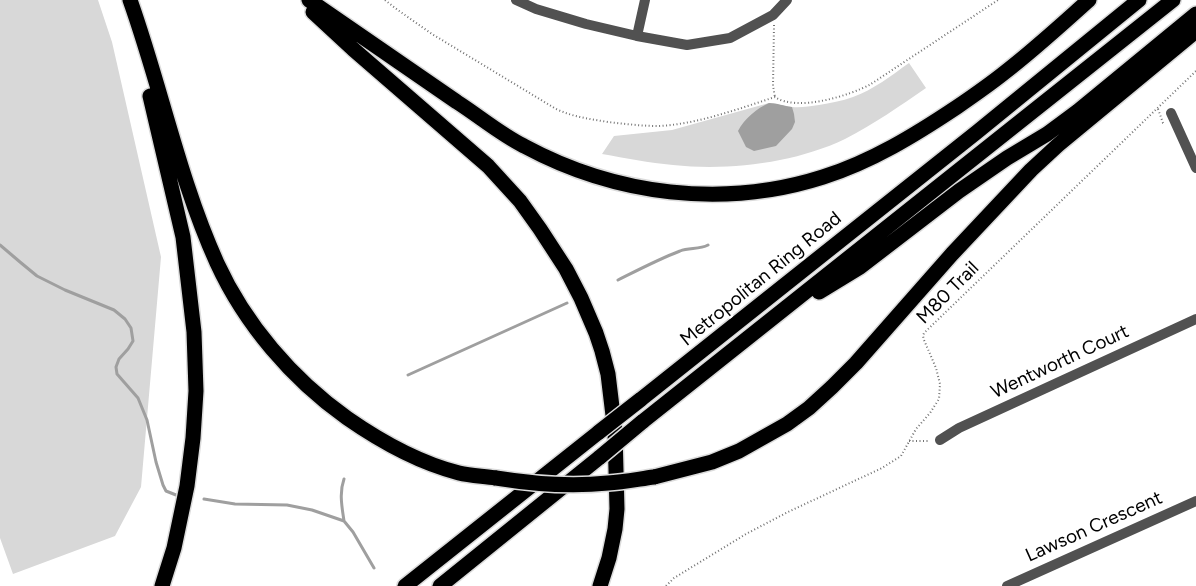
<!DOCTYPE html>
<style>
body{margin:0}
canvas{display:block;background:#fff}
</style>
<canvas width="1196" height="586"></canvas>
<script>
const ctx = document.querySelector('canvas').getContext('2d');
ctx.lineJoin = 'round';
function fillPath(path, color) {
  ctx.fillStyle = color;
  ctx.fill(path, 'evenodd');
}
function trace(path, color, width, dash) {
  ctx.strokeStyle = color;
  ctx.lineWidth = width;
  ctx.lineCap = dash ? 'butt' : 'round';
  ctx.setLineDash(dash || []);
  ctx.stroke(path);
}
function drawText(font, color, halo, rows, align = 'center') {
  ctx.font = font + ' Figtree,sans-serif';
  ctx.lineWidth = 4.5;
  ctx.setLineDash([]);
  ctx.textBaseline = 'middle';
  ctx.strokeStyle = halo;
  ctx.fillStyle = color;
  for (const [text, x, y, turn = 0] of rows) {
    ctx.save();
    ctx.translate(x, y);
    ctx.rotate((+turn || 0) * Math.PI / 180);
    ctx.textAlign = isNaN(turn) ? turn : align;
    if (halo) ctx.strokeText(text, 0, 0);
    ctx.fillText(text, 0, 0);
    ctx.restore();
  }
}
const green = new Path2D(`
 M0 0H98L112 42 161 257 141 487 115 536 13 574 0 538Z
 M909 63 926 88C900 106 874 124 845 139 795 163 729 171 673 165 649 163 626 158 602 154L614 136 672 130 769 103C777 103 784 107 792 107 801 108 810 106 819 105 830 103 842 101 853 97 873 90 892 75 909 63Z`);
const water = new Path2D(`
 M769 103C777 103 784 106 792 107L794 114 795 122 792 129 776 146 754 151 746 147 738 131C744 119 757 108 769 103Z`);
const stream = new Path2D(`
 M0 245 20 262 37 276 65 290 114 310 125 319 131 328 133 341 128 349 119 359 116 367 117 374 138 398 147 420 156 462 163 485 166 491 176 495
 M618 280C638 270 659 259 680 251 689 247 699 250 708 245
 M408 375 567 303
 M204 499 235 504 287 505 312 510 344 521 353 532 374 568
 M344 521C342 507 339 493 344 479`);
const path = new Path2D(`
 M385 0 395 8 432 34 556 109C573 117 590 119 608 122 625 124 642 126 659 126 698 124 738 109 775 97 797 112 849 96 871 84L998 0
 M774 25 773 86 775 97
 M1158 109 1163 123 1165 124
 M909 441H930
 M666 586 674 578 746 534 788 512 882 468 901 456 916 429 930 413 939 399 940 384 936 368 924 340 923 336 924 333 1196 71`);
const street = new Path2D(`
 M516 0 536 9 586 24 637 36 687 45 730 38 773 15 787 0
 M637 36 645 0
 M1171 113 1196 168
 M940 440 959 428 1196 319
 M1007 586 1196 501`);
const highway = new Path2D(`
 M130 0C161 87 179 179 217 263 245 324 292 379 347 418 380 441 420 463 459 473 471 476 484 476 496 478
 M309 0C358 34 407 68 457 102 479 116 500 134 524 146 615 195 723 209 823 177 871 162 915 135 957 107 973 96 989 85 1004 73 1034 50 1061 25 1089 0
 M313 12 353 49 488 166 520 201 540 229 566 269 581 298 596 333 602 351 608 374 615 432 617 509 615 529 609 558 600 586
 M150 96 183 237 194 332 196 391 193 438 187 486 174 548 162 586
 M819 292 860 267 959 191 1007 158 1047 134 1078 111 1196 14
 M640 400 977 132 1139 0
 M642 422 1173 0
 M654 477 712 462 739 451 787 424 809 408 832 387 856 363 952 254 1031 170 1058 145 1196 31
 M405 586 599 432
 M440 586 600 457`);
const highwayBridge = new Path2D(`
 M599 432 640 400
 M600 457 642 422
 M496 478C533 484 571 487 608 483 623 482 639 479 654 477`);
const streetNames = [
 ["Metropolitan Ring Road",761,279,-39],
 ["M80 Trail",948,293,-45],
 ["Wentworth Court",1060,362,-25],
 ["Lawson Crescent",1094,527,-24]
];
fillPath(green, '#d8d8d8');
fillPath(water, '#9f9f9f');
trace(stream, '#9f9f9f', 3);
trace(highway, '#dbdbdb', 18);
trace(path, '#737373', 2, [1, 2.5]);
trace(street, '#515151', 10);
trace(highway, '#000', 15);
trace(highwayBridge, '#dbdbdb', 18, []);
trace(highwayBridge, '#000', 15);
drawText('19px', '#000', '#fff', streetNames);
</script>
